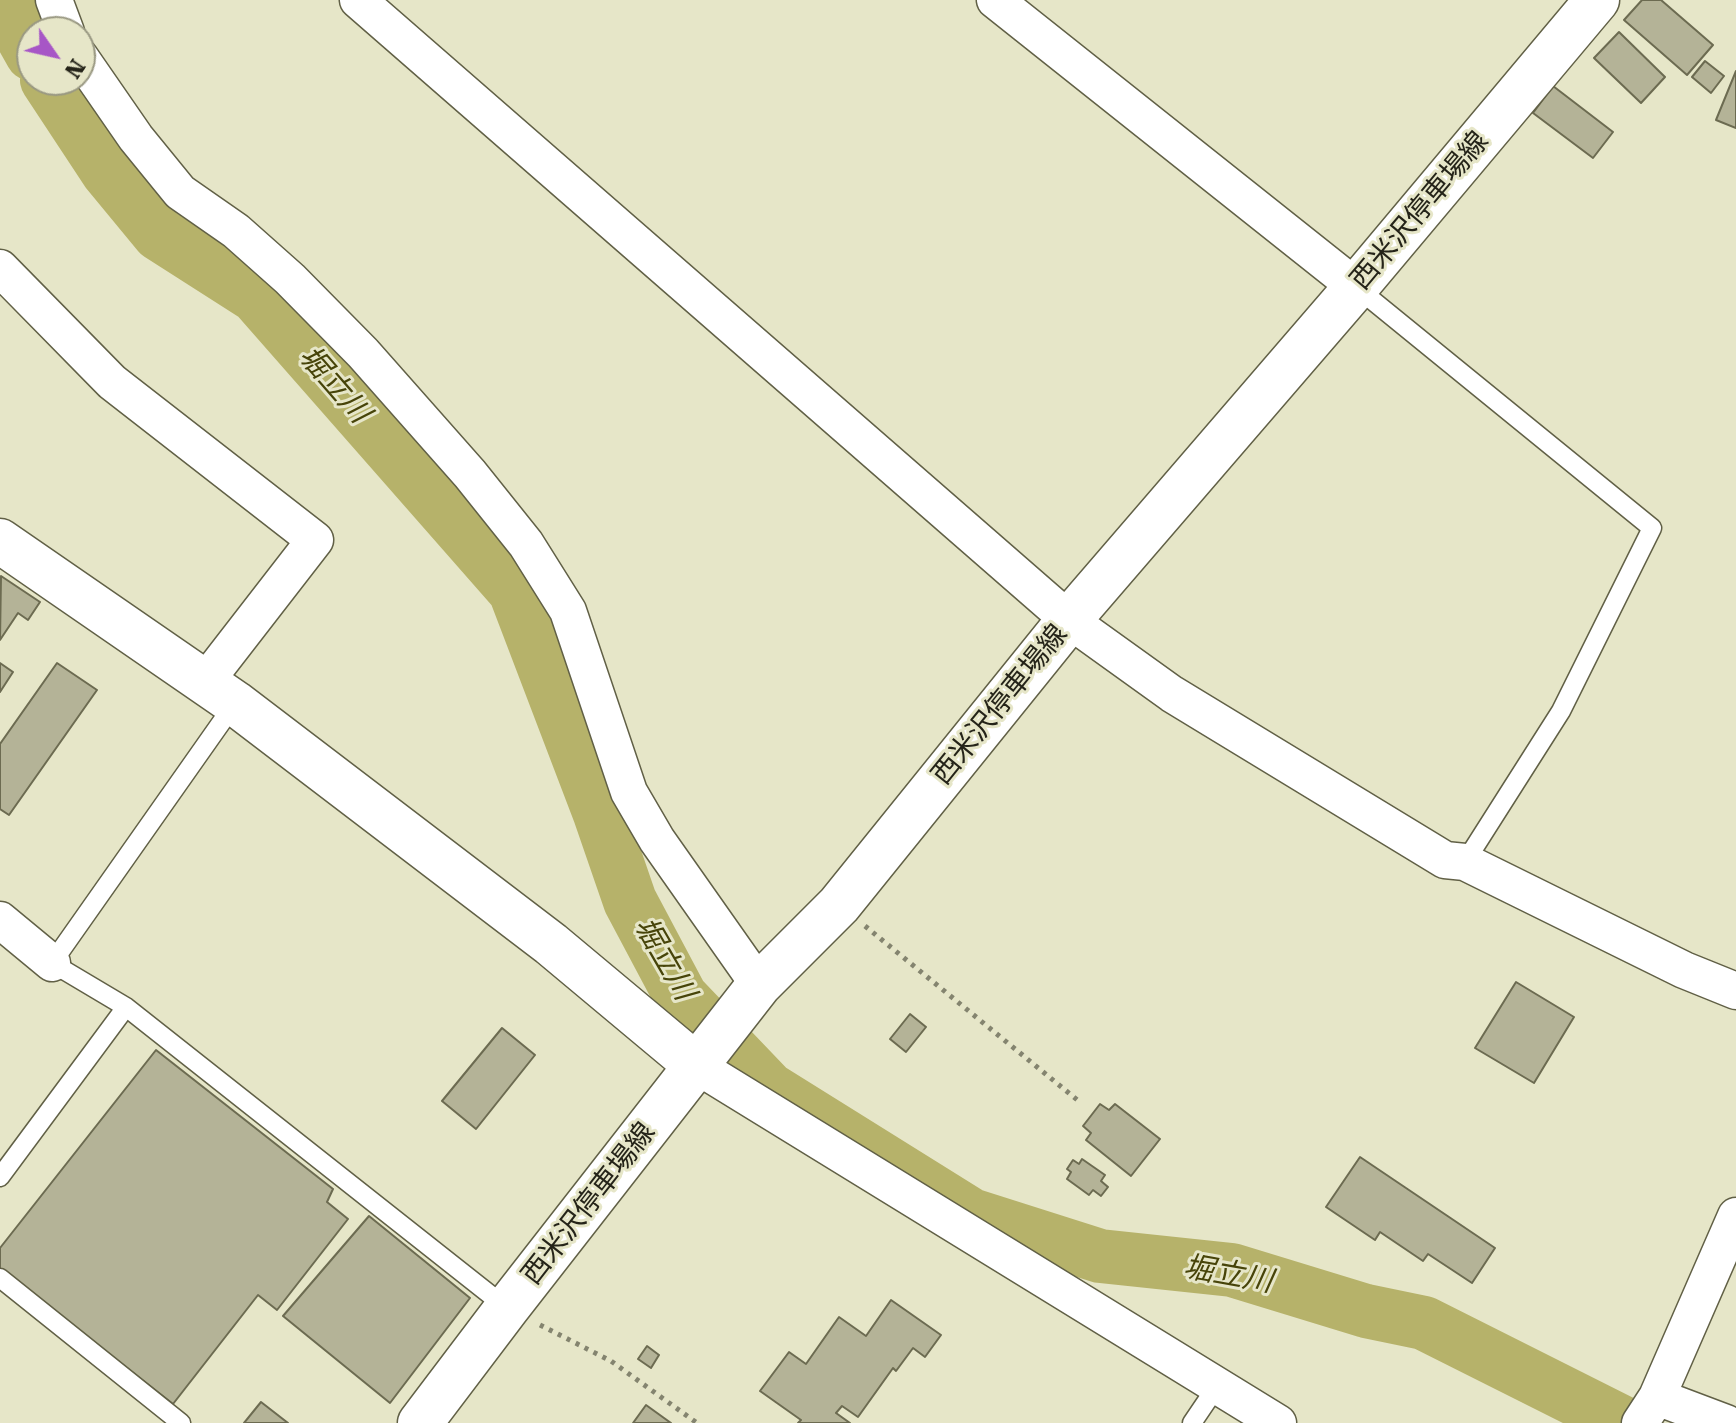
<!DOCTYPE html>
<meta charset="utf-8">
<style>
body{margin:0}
#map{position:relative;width:1736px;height:1423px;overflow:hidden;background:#e6e6c8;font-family:"Roboto Serif",serif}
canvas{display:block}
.north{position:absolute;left:16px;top:16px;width:80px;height:80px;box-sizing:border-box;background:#e6e6c8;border:2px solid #999882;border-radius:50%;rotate:124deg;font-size:22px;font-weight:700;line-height:32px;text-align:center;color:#252419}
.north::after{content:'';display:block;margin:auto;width:28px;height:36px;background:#a756c6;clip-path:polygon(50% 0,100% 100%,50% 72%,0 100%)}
</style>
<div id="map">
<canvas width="1736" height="1423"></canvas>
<div class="north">N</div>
</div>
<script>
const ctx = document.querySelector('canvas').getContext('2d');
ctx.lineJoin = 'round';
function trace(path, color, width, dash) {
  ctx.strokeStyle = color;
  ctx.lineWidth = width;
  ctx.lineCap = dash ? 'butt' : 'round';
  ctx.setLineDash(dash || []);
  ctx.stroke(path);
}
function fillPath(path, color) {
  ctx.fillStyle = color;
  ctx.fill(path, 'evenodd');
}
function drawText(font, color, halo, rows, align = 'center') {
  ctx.font = font + ' "Roboto Serif","Noto Sans JP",serif';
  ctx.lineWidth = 6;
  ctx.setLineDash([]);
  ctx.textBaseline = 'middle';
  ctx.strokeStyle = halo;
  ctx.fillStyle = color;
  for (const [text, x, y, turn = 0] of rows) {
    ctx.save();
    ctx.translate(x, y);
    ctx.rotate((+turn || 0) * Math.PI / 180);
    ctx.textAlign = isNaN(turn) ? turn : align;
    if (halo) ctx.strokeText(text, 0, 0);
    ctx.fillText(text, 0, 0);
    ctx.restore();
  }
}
const river = new Path2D(`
 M11 0 14 22 32 54
 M47 80 107 171 159 234 256 296 515 591 600 814 630 901 681 997 769 1089 971 1215 1100 1256 1232 1270 1366 1311 1424 1323 1623 1423`);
const building = new Path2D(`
 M1642 0H1661L1713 45 1687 75 1624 20Z
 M1619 32 1665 77 1641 103 1594 58Z
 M1705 61 1724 76 1711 93 1692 77Z
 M1736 71V128L1716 120Z
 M1553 86 1613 132 1593 158 1533 113Z
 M1 576 40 602 28 620 18 613 0 640Z
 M0 663 13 672 0 692Z
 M57 663 97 690 9 815 0 809V744Z
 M1516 982 1574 1017 1534 1083 1475 1048Z
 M910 1014 926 1027 906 1052 890 1039Z
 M502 1028 535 1055 476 1129 442 1101Z
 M156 1050 333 1189 327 1202 348 1219 277 1310 258 1295 173 1404 0 1269V1248Z
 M1100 1104 1109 1110 1115 1104 1160 1139 1131 1176 1086 1140 1091 1133 1083 1126Z
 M1360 1157 1495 1248 1472 1283 1428 1254 1423 1261 1380 1232 1375 1240 1326 1207Z
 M1082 1159 1105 1175 1101 1181 1108 1187 1101 1196 1093 1190 1089 1195 1067 1179 1071 1172 1067 1169 1073 1160 1079 1164Z
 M369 1216 470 1298 390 1403 283 1316Z
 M891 1300 941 1335 925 1357 913 1348 896 1371 893 1368 858 1417 842 1406 836 1413 850 1423H798L801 1420 760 1391 789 1352 806 1364 839 1317 866 1336Z
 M647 1346 659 1355 651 1368 638 1359Z
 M261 1402 288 1423H244Z
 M646 1405 671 1423H633Z`);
const path = new Path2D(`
 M865 926 1081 1103
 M540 1325 611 1361 697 1423`);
const lane = new Path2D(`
 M1356 287 1652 528 1561 711 1465 862
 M235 703 52 963 126 1007 507 1308
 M0 1177 126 1007
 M0 1278 181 1423
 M1192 1423 1217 1386`);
const street = new Path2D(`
 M54 0 66 32
 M358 0 1069 620 1172 694 1445 860 1465 862 1684 970 1736 991
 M995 0 1356 287
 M80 57 136 138 180 192 236 231 290 279 363 353 470 474 526 544 568 611 629 792 657 840 759 985
 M0 268 112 382 315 540 205 682
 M0 920 52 963
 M697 1066 1278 1423
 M1657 1397 1726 1423
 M1640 1423 1657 1397 1736 1216`);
const secondary = new Path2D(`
 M0 541 235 703 551 944 697 1066
 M420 1423 507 1308 759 985 839 905 1069 620 1356 287 1597 0`);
const streetNames = [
 ["西米沢停車場線",1420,211,-50],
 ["西米沢停車場線",1000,705,-51],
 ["西米沢停車場線",589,1204,-52]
];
const waterNames = [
 ["堀立川",334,385,49],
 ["堀立川",664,959,60],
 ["堀立川",1228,1275,10]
];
trace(river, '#b6b26a', 54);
fillPath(building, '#b4b397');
trace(building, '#6c6b51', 2);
trace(lane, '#616046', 21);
trace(street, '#616046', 39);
trace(secondary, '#616046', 47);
trace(path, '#84846f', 5, [4, 6]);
trace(lane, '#fff', 18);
trace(street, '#fff', 36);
trace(secondary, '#fff', 44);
drawText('28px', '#252419', '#e6e6c8', streetNames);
drawText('italic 30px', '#474409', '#e6e6c8', waterNames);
</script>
